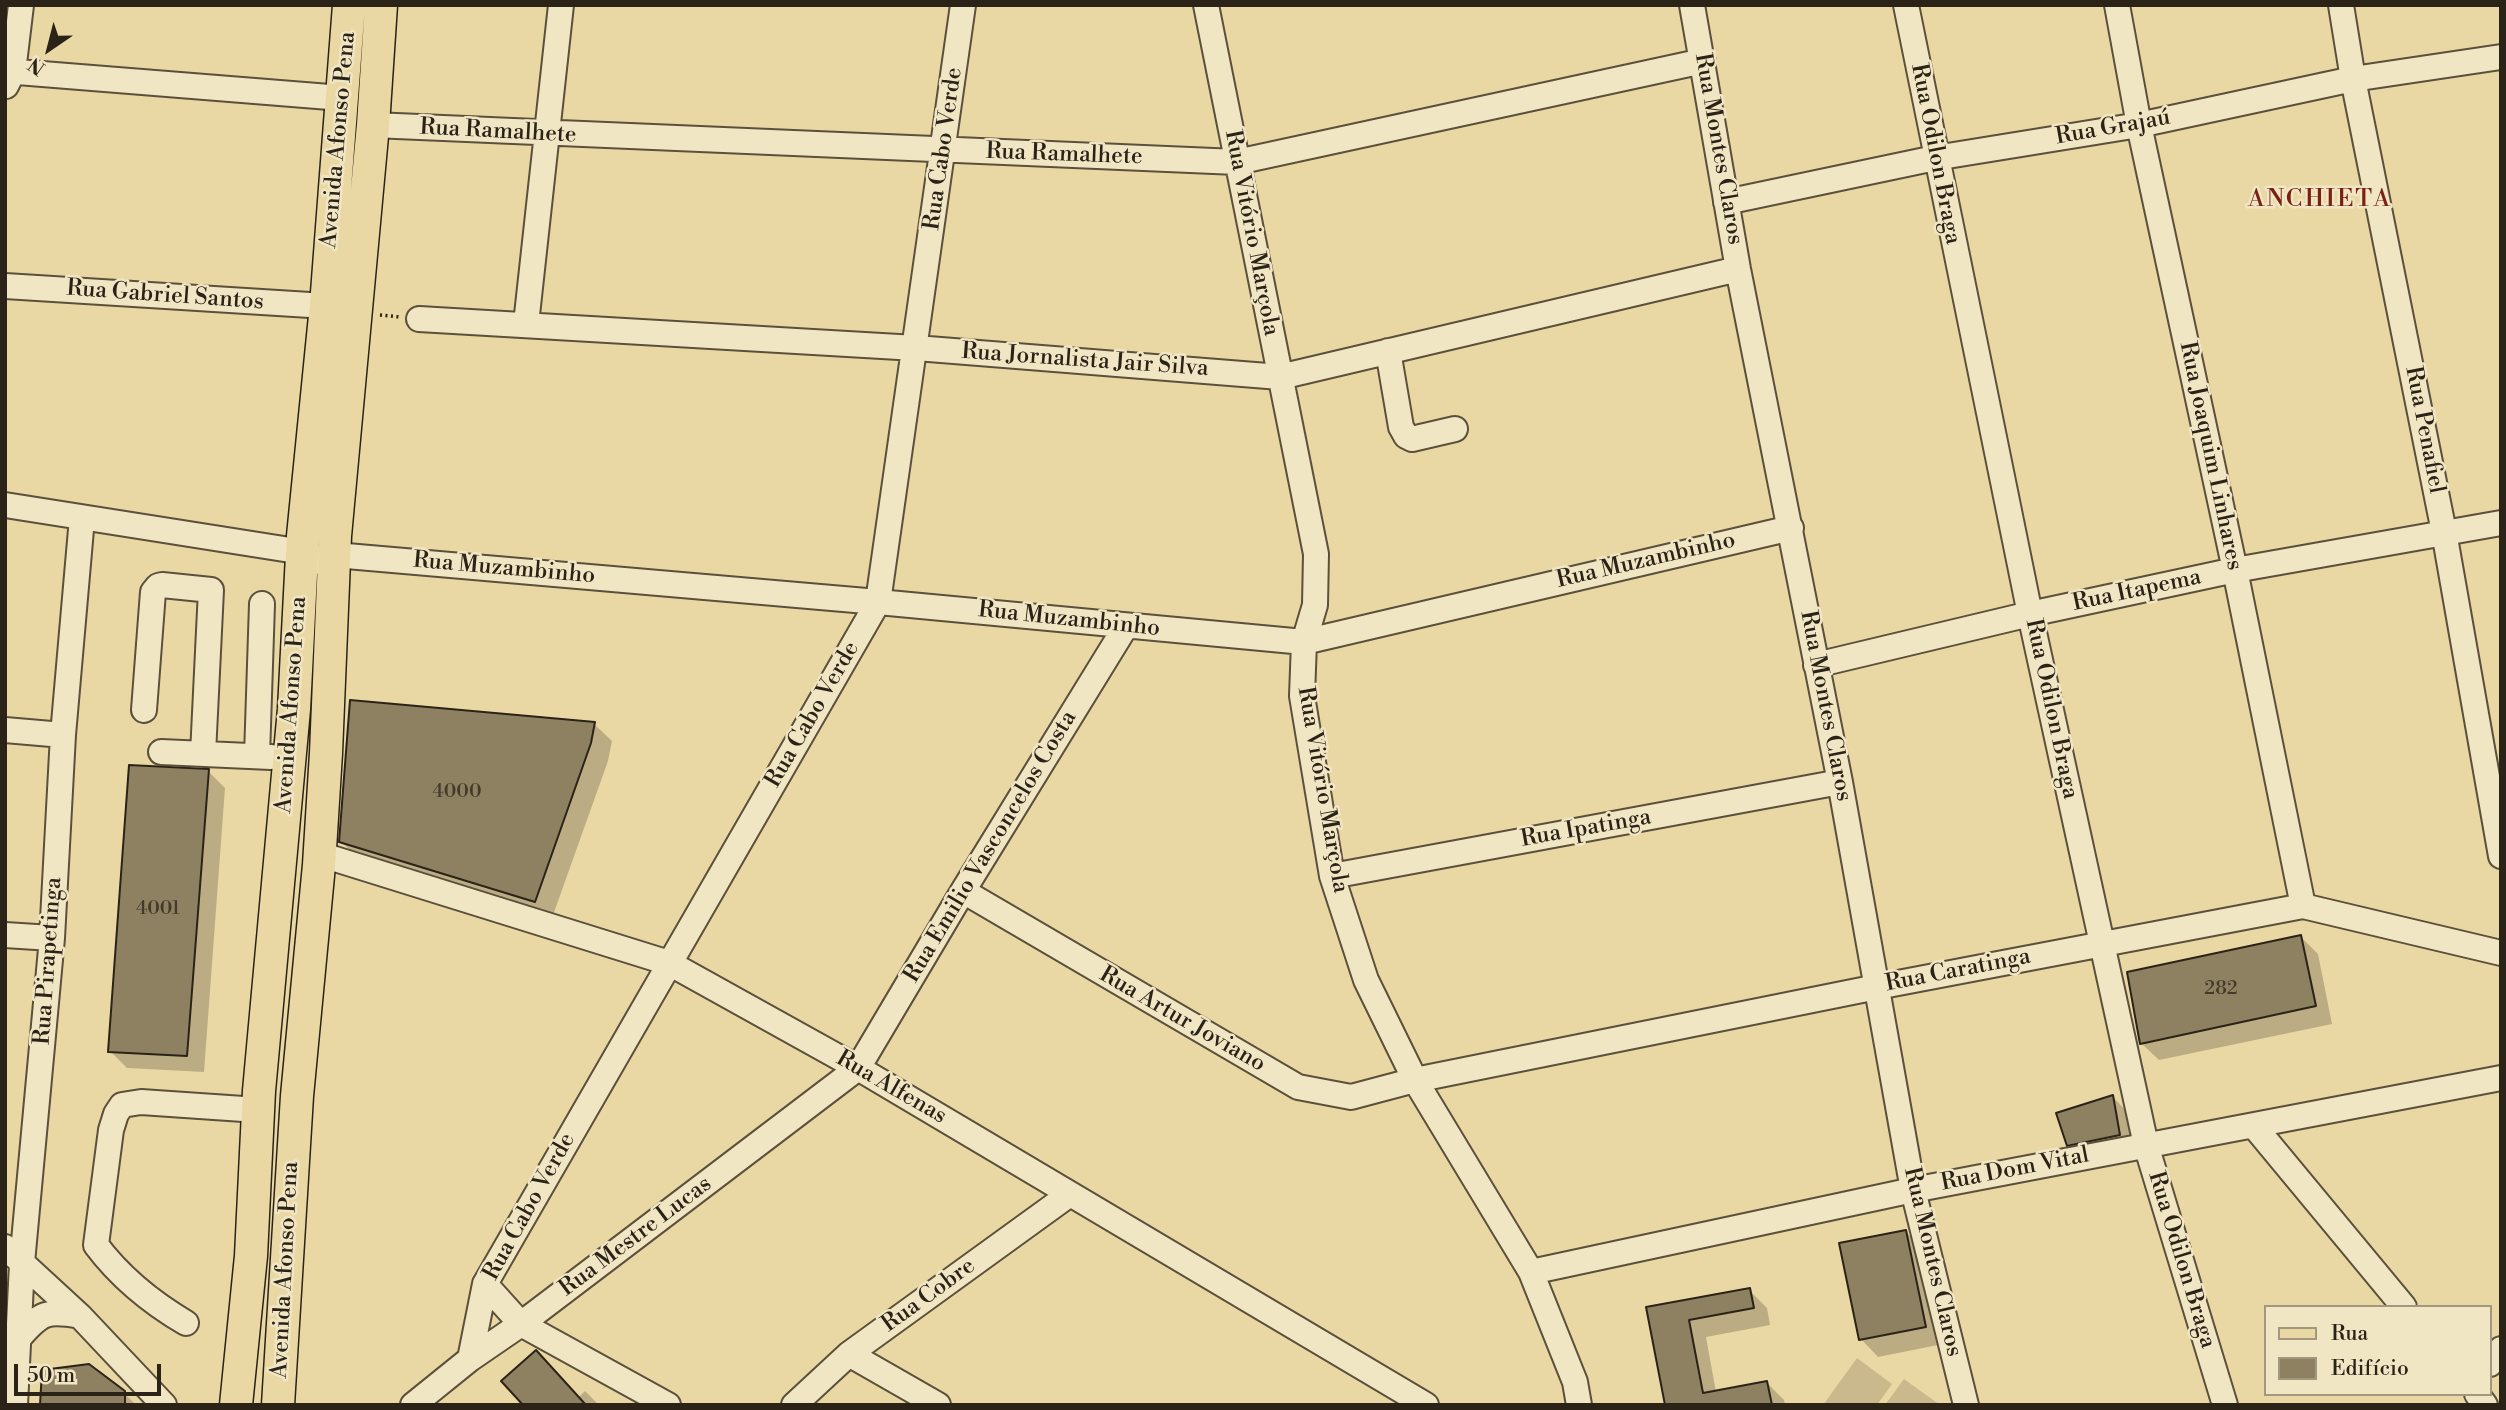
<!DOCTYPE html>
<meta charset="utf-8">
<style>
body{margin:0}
#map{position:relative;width:2506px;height:1410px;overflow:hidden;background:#ead8a4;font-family:"Libre Bodoni",serif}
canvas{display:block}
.frame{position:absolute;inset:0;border:7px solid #2b2218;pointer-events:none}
.legend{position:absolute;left:2264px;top:1305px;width:228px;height:91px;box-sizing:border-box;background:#f1e6c4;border:2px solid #a2987f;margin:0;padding:9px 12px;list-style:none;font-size:21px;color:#2b2218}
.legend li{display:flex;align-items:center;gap:14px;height:35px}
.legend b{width:35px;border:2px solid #a2987f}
.north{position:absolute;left:14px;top:14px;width:70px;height:70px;-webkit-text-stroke:5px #f1e6c4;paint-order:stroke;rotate:215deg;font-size:19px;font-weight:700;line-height:28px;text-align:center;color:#2b2218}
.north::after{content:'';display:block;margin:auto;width:24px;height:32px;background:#2b2218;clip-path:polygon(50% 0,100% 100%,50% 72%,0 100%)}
.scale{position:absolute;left:14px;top:1364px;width:147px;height:32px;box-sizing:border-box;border:4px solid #2b2218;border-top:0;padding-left:9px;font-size:21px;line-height:24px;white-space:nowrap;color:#2b2218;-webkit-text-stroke:5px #f1e6c4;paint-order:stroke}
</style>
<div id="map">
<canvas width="2506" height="1410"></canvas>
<div class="frame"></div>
<ul class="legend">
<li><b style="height:9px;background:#ead8a4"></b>Rua</li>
<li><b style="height:19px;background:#8e8161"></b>Edifício</li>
</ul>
<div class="north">N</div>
<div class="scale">50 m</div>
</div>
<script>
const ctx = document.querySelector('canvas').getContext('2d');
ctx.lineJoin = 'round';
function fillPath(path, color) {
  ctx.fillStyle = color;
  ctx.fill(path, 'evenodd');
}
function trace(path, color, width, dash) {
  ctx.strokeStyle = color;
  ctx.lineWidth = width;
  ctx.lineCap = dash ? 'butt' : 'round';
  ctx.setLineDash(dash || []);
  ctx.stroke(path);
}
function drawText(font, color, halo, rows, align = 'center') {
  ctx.font = font + ' "Libre Bodoni",serif';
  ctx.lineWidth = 5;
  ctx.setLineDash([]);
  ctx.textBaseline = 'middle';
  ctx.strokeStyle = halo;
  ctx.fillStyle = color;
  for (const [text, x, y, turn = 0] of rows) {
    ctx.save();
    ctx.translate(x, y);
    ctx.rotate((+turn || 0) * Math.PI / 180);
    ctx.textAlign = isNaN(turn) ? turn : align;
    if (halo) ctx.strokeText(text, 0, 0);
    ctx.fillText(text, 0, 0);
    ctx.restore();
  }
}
const green = new Path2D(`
 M1857 1358 1892 1384 1877 1405H1823Z
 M1904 1379 1940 1405H1885Z`);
const shadow = new Path2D(`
 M594 724 612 741 608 761 552 918 358 859 341 841Z
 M208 771 225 788 204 1072 127 1068 110 1051Z
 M2301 937 2318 954 2332 1024 2159 1060 2141 1043Z
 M2113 1097 2130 1115 2137 1153 2086 1162 2068 1145Z
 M1906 1232 1923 1250 1943 1344 1878 1357 1861 1339Z
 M1749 1290 1767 1308 1770 1325 1706 1337 1716 1392 1767 1383 1784 1400 1785 1405H1666L1648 1309Z
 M536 1352 579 1397 585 1391 599 1405H525Z
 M124 1393 136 1405H42Z`);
const building = new Path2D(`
 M350 700 595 722 591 743 535 902 339 842Z
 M129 765 209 769 187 1056 108 1052Z
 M2301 935 2316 1006 2140 1044 2127 972Z
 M2113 1095 2120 1135 2067 1146 2056 1113Z
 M1906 1230 1926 1327 1859 1340 1839 1243Z
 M1750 1288 1754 1308 1689 1320 1703 1393 1767 1381 1772 1405H1665L1646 1307Z
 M536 1350 586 1405H523L501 1381Z
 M89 1364 125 1391V1405H40L42 1370Z`);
const path = new Path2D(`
 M380 315 400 317`);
const minor = new Path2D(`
 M1206 5 1316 554 1315 605 1304 642 1302 696 1332 876 1366 980 1415 1080 1531 1272 1575 1382 1579 1405
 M1692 5 1738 269 1840 782 1913 1190 1966 1405
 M1906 5 2030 614 2146 1145 2225 1405
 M2117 5 2139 125 2235 570 2303 906
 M2341 5 2353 79 2444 532 2501 856
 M5 71 342 98
 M6 86 13 72 21 5
 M373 125 1237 162 1703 61
 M1726 202 1935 158 2139 125 2353 79 2501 57
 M5 286 326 306
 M419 319 916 348 1280 377 1738 269
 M526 324 561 5
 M1388 351 1401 427 1406 436 1412 439 1455 429
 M5 505 303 552 334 569
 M335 555 878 602 1304 642 1791 528
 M1816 665 2030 614 2235 570 2501 523
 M144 710 153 592 158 586 162 585 211 590 203 754
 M5 730 63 735
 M161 752 271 757
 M257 756 262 604
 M319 854 669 963 858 1068 1426 1405
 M1332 876 1840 782
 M963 891 1298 1087 1351 1097 1415 1080 1877 987 2303 906 2501 953
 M5 935 52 938
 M2254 1126 2404 1307
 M5 1247 80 1316 164 1405
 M1531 1272 1913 1190 2501 1078
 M485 1284 521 1324 668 1405
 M186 1323C152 1303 120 1277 96 1245L111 1130 116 1114 122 1105 141 1102 258 1110
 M19 1338C41 1312 47 1310 80 1316
 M849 1354 938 1405
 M470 1359 485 1284 878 602 963 5
 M2490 1364 2501 1349
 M2477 1394 2485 1405
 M15 1405 22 1263 52 938 63 735 82 518
 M413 1405 470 1359 521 1324 858 1068 963 891 1126 626
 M794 1405 849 1354 1070 1194`);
const major = new Path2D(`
 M236 1405 251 1256 259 1091 294 709 303 536 326 306 349 5
 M278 1405 297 1096 319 865 326 753 335 536 373 125 381 5`);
const numberNames = [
 ["4000",457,792],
 ["4001",158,909],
 ["282",2221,989]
];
const streetNames = [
 ["Rua Grajaú",2113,128,-10],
 ["Rua Ramalhete",498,132,3],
 ["Avenida Afonso Pena",339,140,-85],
 ["Rua Cabo Verde",944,149,-82],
 ["Rua Montes Claros",1718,149,80],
 ["Rua Odilon Braga",1935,154,79],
 ["Rua Ramalhete",1064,155,2],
 ["Rua Vitório Marçola",1251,233,79],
 ["Rua Gabriel Santos",165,296,4],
 ["Rua Jornalista Jair Silva",1085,361,4],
 ["Rua Penafiel",2424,430,79],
 ["Rua Joaquim Linhares",2210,456,78],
 ["Rua Muzambinho",1646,561,-13],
 ["Rua Muzambinho",504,569,5],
 ["Rua Itapema",2137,591,-12],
 ["Rua Muzambinho",1069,620,6],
 ["Avenida Afonso Pena",292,705,-86],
 ["Rua Montes Claros",1825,706,79],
 ["Rua Odilon Braga",2051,709,78],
 ["Rua Cabo Verde",813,715,-60],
 ["Rua Vitório Marçola",1322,790,80],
 ["Rua Ipatinga",1586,829,-10],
 ["Rua Emilio Vasconcelos Costa",991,847,-59],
 ["Rua Pirapetinga",49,961,-86],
 ["Rua Caratinga",1958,971,-11],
 ["Rua Artur Joviano",1182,1020,30],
 ["Rua Alfenas",891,1088,30],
 ["Rua Dom Vital",2015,1170,-11],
 ["Rua Cabo Verde",530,1207,-61],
 ["Rua Mestre Lucas",636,1237,-37],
 ["Rua Odilon Braga",2181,1260,73],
 ["Rua Montes Claros",1932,1262,77],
 ["Avenida Afonso Pena",286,1270,-87],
 ["Rua Cobre",929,1296,-36]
];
const neighbourhoodNames = [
 ["ANCHIETA",2320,200]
];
fillPath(green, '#cab98c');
fillPath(shadow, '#0003');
fillPath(building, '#8e8161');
trace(building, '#2b2218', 2);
trace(minor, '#5b503b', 28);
trace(major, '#2b2218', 35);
trace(path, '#2b2218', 3.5, [2, 3.5]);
trace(minor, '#f1e6c4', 24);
trace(major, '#ead8a4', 32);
drawText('19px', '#443a2a', null, numberNames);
drawText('23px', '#2b2218', '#f1e6c4', streetNames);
ctx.letterSpacing = '2px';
drawText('24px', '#7a1f14', '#f1e6c4', neighbourhoodNames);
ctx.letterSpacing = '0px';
</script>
